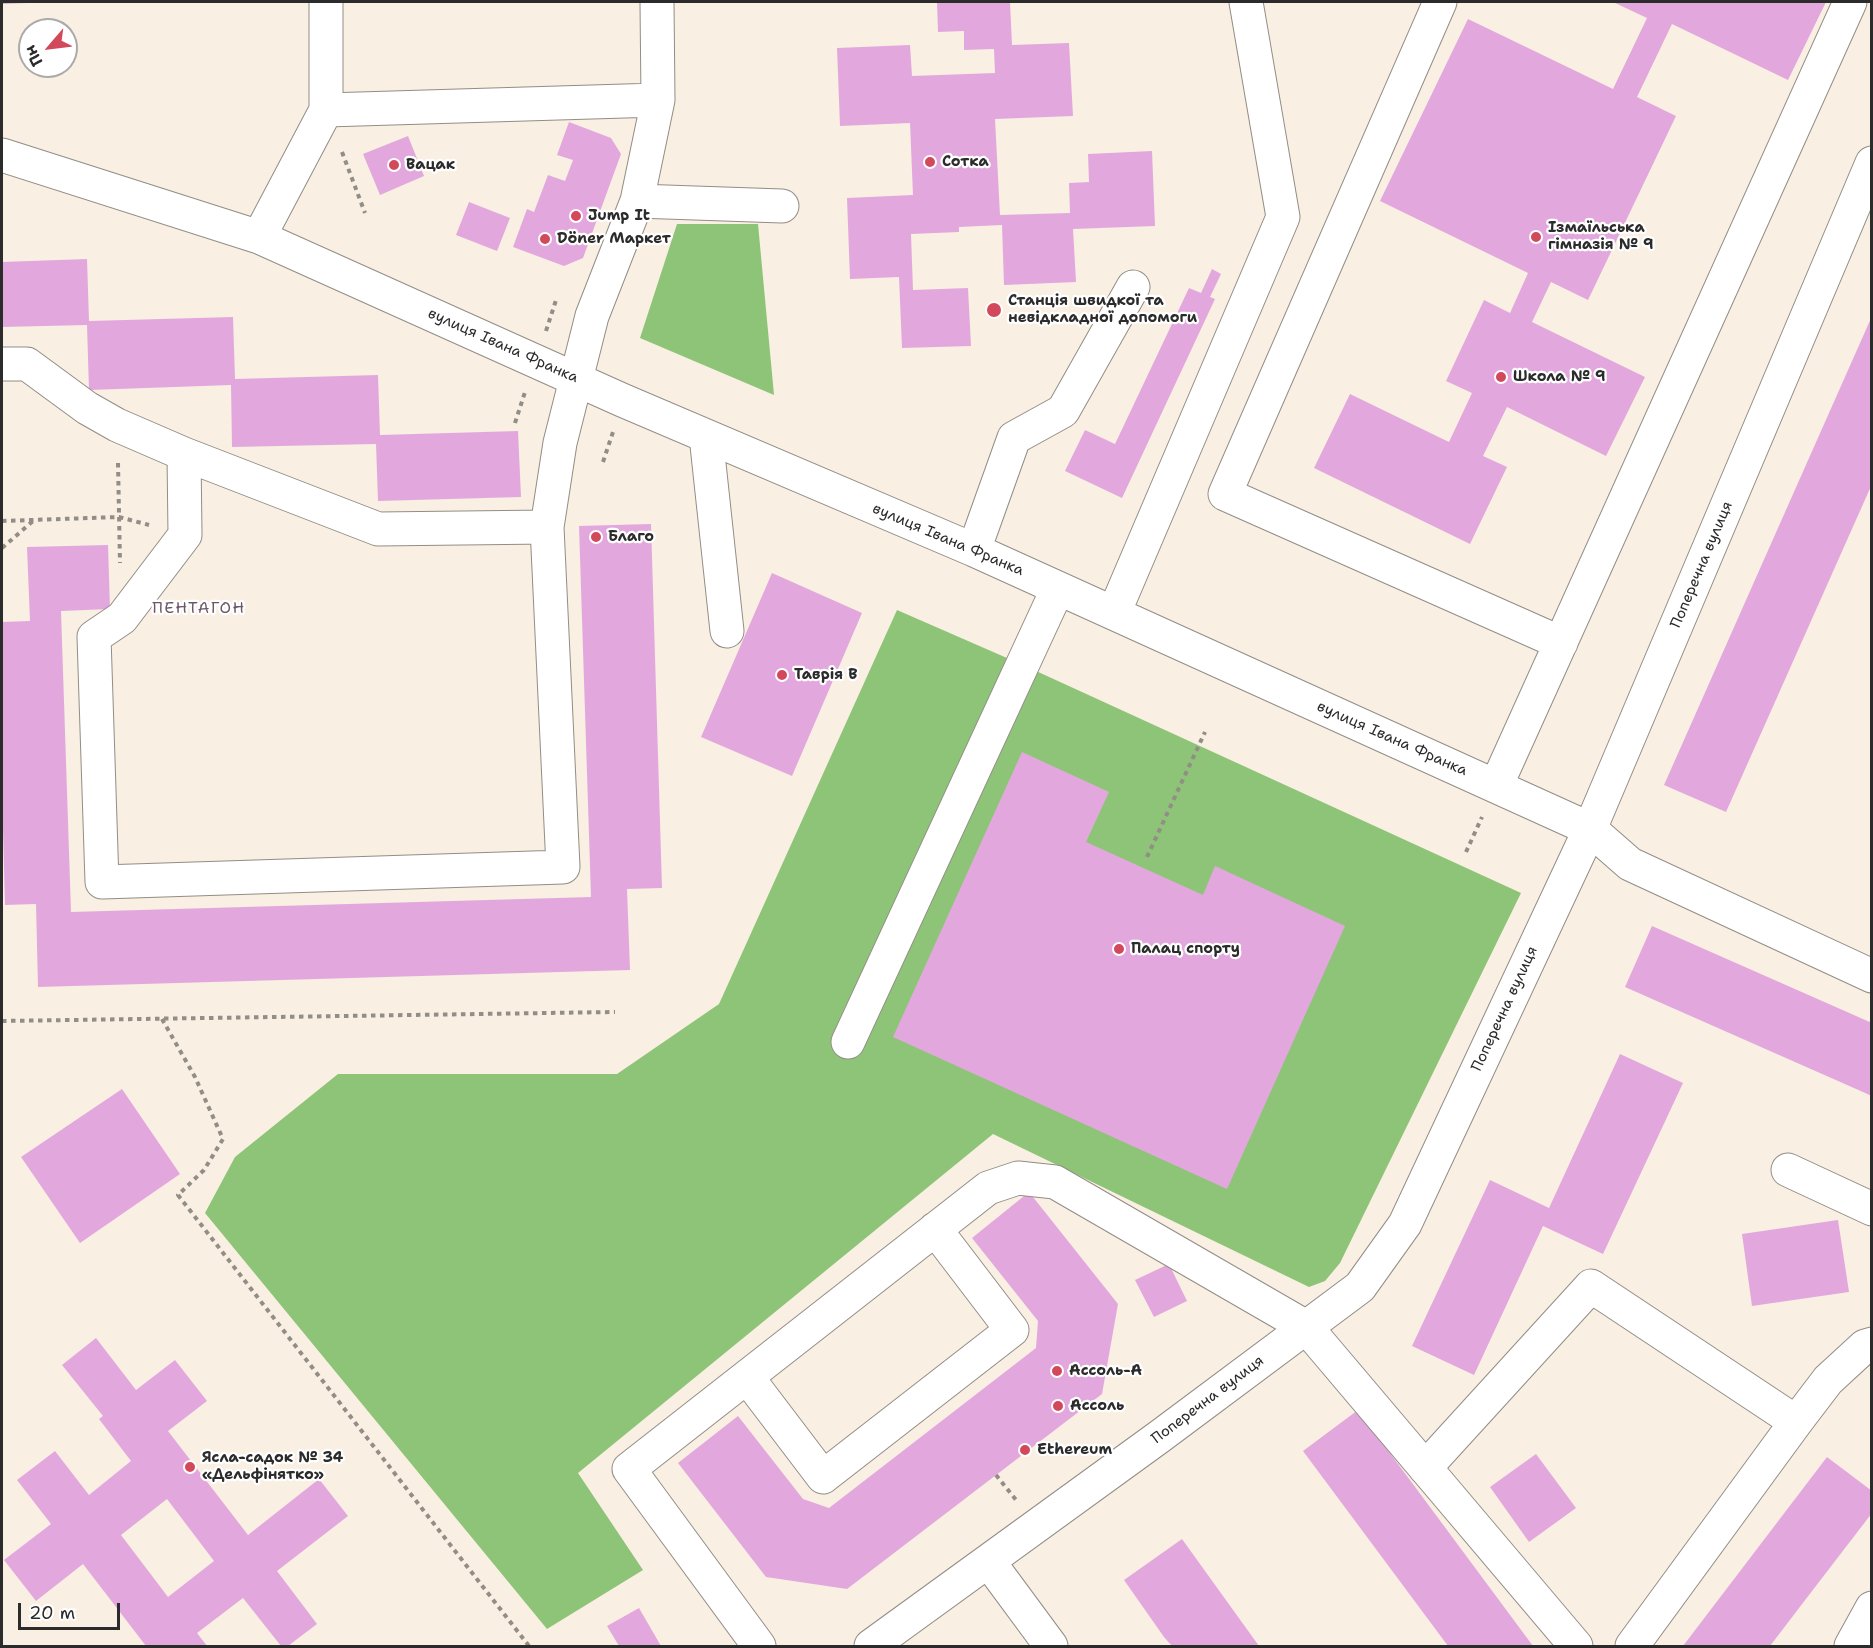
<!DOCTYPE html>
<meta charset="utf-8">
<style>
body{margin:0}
#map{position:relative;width:1873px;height:1648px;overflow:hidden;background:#f9efe2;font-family:"Shantell Sans",sans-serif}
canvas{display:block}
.frame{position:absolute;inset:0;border:3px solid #2b2b2b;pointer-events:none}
.north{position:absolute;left:18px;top:18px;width:60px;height:60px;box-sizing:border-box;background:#fff;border:2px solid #aaa;border-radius:50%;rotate:242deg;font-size:16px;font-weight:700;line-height:24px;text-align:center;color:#2b2b2b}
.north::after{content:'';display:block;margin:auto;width:21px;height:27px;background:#d1495b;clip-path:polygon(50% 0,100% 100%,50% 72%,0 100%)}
.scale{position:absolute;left:18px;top:1603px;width:102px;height:27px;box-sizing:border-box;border:3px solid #2b2b2b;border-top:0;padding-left:8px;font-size:18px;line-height:21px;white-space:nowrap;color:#2b2b2b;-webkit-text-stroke:4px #fff;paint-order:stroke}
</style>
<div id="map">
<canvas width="1873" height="1648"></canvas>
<div class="frame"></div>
<div class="north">Пн</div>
<div class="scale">20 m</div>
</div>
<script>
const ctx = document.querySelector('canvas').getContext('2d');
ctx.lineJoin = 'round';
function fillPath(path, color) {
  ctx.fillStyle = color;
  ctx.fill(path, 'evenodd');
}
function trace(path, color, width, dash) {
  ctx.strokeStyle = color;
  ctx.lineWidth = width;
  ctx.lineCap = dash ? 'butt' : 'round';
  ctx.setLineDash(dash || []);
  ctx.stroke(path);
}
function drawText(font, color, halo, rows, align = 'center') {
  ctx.font = font + ' "Shantell Sans",sans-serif';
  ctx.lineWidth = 4.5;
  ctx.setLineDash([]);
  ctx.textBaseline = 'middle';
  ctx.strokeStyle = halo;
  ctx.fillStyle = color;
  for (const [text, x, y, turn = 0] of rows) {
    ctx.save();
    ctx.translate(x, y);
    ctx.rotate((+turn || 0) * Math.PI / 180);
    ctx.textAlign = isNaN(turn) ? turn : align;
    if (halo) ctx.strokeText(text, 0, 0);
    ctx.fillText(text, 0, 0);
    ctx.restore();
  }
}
const green = new Path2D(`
 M677 224H758L774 395 640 338Z
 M897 610 1023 665 1521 893 1340 1263 1325 1281 1309 1287 993 1134 578 1473 643 1570 547 1629 205 1213 235 1157 338 1074H617L719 1004Z`);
const building = new Path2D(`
 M2 2H28V3L2 4Z
 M937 2H1010L1012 45 1069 43 1073 116 995 119 1000 215 1070 213 1069 183 1089 182 1088 154 1152 151 1155 226 1073 229 1076 282 1004 285 1002 225 959 227V232L911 234 913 290 968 288 971 346 902 348 899 277 850 279 847 198 913 195 910 123 840 126 837 48 910 45 912 76 995 73 994 49 964 50V31L938 32Z
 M1613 2H1826L1788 80 1672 24 1637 97 1676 116 1588 300 1551 282 1532 322 1645 377 1606 456 1507 407 1483 456 1507 467 1470 544 1314 468 1350 394 1449 442 1472 393 1446 381 1484 300 1510 313 1528 273 1380 201 1468 19 1613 89 1647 18Z
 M569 122 611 138 621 154 583 258 564 266 513 247 527 209 534 212 548 175 565 181 573 160 557 155Z
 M408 136 424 176 380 195 363 154Z
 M469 202 510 218 497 251 456 235Z
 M87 259 89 321 233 317 235 379 378 375 380 435 518 431 521 497 378 501 376 444 232 447 231 385 89 390 87 325 2 327V262Z
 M1212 269 1221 274 1210 297 1215 299 1122 498 1065 471 1085 430 1115 444 1189 288 1201 293Z
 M1872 316V484L1726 812 1664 785Z
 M651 524 662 888 627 889 630 970 38 987 36 904 5 905 2 791V622L30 621 27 547 108 545 110 609 61 611 71 912 591 897 579 526Z
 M772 573 862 613 792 776 701 737Z
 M1022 752 1109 792 1086 842 1203 895 1215 866 1345 926 1227 1189 893 1037Z
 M1652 926 1872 1023V1096L1625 987Z
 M1620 1054 1683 1083 1603 1254 1543 1226 1474 1375 1412 1346 1490 1180 1549 1208Z
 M122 1089 180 1174 80 1243 21 1157Z
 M1029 1192 1118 1304 1102 1394 847 1589 766 1577 678 1463 738 1416 803 1499 829 1508 1036 1348 1038 1321 972 1238Z
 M1838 1220 1849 1292 1752 1306 1742 1234Z
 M1169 1264 1187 1301 1154 1317 1135 1280Z
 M96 1338 136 1390 175 1360 207 1401 168 1431 248 1535 319 1479 348 1516 277 1571 317 1624 288 1646H281L243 1598 197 1633 207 1646H146L83 1564 36 1601 4 1560 51 1524 17 1480 55 1451 89 1495 131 1461 99 1419 103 1416 62 1365ZM167 1499 214 1561 168 1597 121 1535Z
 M1358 1410 1533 1646H1448L1303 1451Z
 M1536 1454 1576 1508 1529 1542 1490 1487Z
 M1827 1457 1872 1491V1513L1809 1595 1770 1646H1683Z
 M1182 1539 1259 1646H1172L1164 1637 1124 1580Z
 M639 1608 661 1646H619L607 1626Z`);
const path = new Path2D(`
 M342 152 365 213
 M546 331 556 300
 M515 423 525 392
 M603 462 613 432
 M118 463 120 563
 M2 521 119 517 149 525
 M2 548 33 521
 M1466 852 1482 817
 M1147 857 1205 732
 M162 1019 195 1077 223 1139 204 1170 178 1195 529 1646
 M2 1021 615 1012
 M996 1475 1016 1500`);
const minor = new Path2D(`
 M1440 2 1225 494 1561 643
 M326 110 658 100
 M2 155 259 237 622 400 974 550 1590 829 1630 864 1872 976
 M637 201 782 206
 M259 237 326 110V2
 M2 364H27L87 408 117 425 184 454 378 529 547 527 560 443 592 316 637 201 658 100 657 2
 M706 436 727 631
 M184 454 185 535 122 618 94 637 102 882 563 867 547 527
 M974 550 1014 438 1063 411 1133 287
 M1114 613 1283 217 1246 2
 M1496 786 1850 2
 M848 1042 1058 588
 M1788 1170 1872 1209
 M747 1377 823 1477 1012 1330 935 1229
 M1796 1422 1828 1380 1865 1346 1872 1344
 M1425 1468 1591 1286 1796 1422 1632 1646
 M989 1562 1051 1646
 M759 1646 629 1469 988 1188 1018 1178 1055 1182 1306 1327 1576 1646
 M871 1646 1159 1437 1360 1287 1405 1224 1590 829 1872 163
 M1851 1646 1872 1608`);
const markers = [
 [930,162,6,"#d1495b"],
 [394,165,6,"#d1495b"],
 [576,216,6,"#d1495b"],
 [1536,237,6,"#d1495b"],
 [545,239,6,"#d1495b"],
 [994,310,8,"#d1495b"],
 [1501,377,6,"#d1495b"],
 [596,537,6,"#d1495b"],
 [782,675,6,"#d1495b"],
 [1119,949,6,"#d1495b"],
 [1057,1371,6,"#d1495b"],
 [1058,1406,6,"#d1495b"],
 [1025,1450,6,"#d1495b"],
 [190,1467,6,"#d1495b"]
];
const poiNames = [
 ["Сотка",942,162],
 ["Вацак",406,165],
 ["Jump It",588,216],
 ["Ізмаїльська",1548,228],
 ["гімназія № 9",1548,245],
 ["Döner Маркет",557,239],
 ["Станція швидкої та",1008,301],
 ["невідкладної допомоги",1008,318],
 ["Школа № 9",1513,377],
 ["Благо",608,537],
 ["Таврія В",794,675],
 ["Палац спорту",1131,949],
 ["Ассоль-А",1069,1371],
 ["Ассоль",1070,1406],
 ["Ethereum",1037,1450],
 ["Ясла-садок № 34",202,1458],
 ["«Дельфінятко»",202,1475]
];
const streetNames = [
 ["вулиця Івана Франка",503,346,24],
 ["вулиця Івана Франка",948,540,23],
 ["Поперечна вулиця",1702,565,-67],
 ["вулиця Івана Франка",1392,739,24],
 ["Поперечна вулиця",1505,1009,-65],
 ["Поперечна вулиця",1208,1400,-37]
];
const neighbourhoodNames = [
 ["ПЕНТАГОН",199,609]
];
fillPath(green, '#8ec477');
fillPath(building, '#e2a8de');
trace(minor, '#928d86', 35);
trace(path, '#928d86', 4, [4.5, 4.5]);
trace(minor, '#fff', 33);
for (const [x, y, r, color] of markers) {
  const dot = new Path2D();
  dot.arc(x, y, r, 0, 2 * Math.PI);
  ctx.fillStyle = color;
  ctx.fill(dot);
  trace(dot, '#fff', 2);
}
drawText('bold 15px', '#2b2b2b', '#fff', poiNames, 'left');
drawText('15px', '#2b2b2b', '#fff', streetNames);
ctx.letterSpacing = '1.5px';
drawText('16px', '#6b576a', '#fff', neighbourhoodNames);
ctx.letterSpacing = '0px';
</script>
